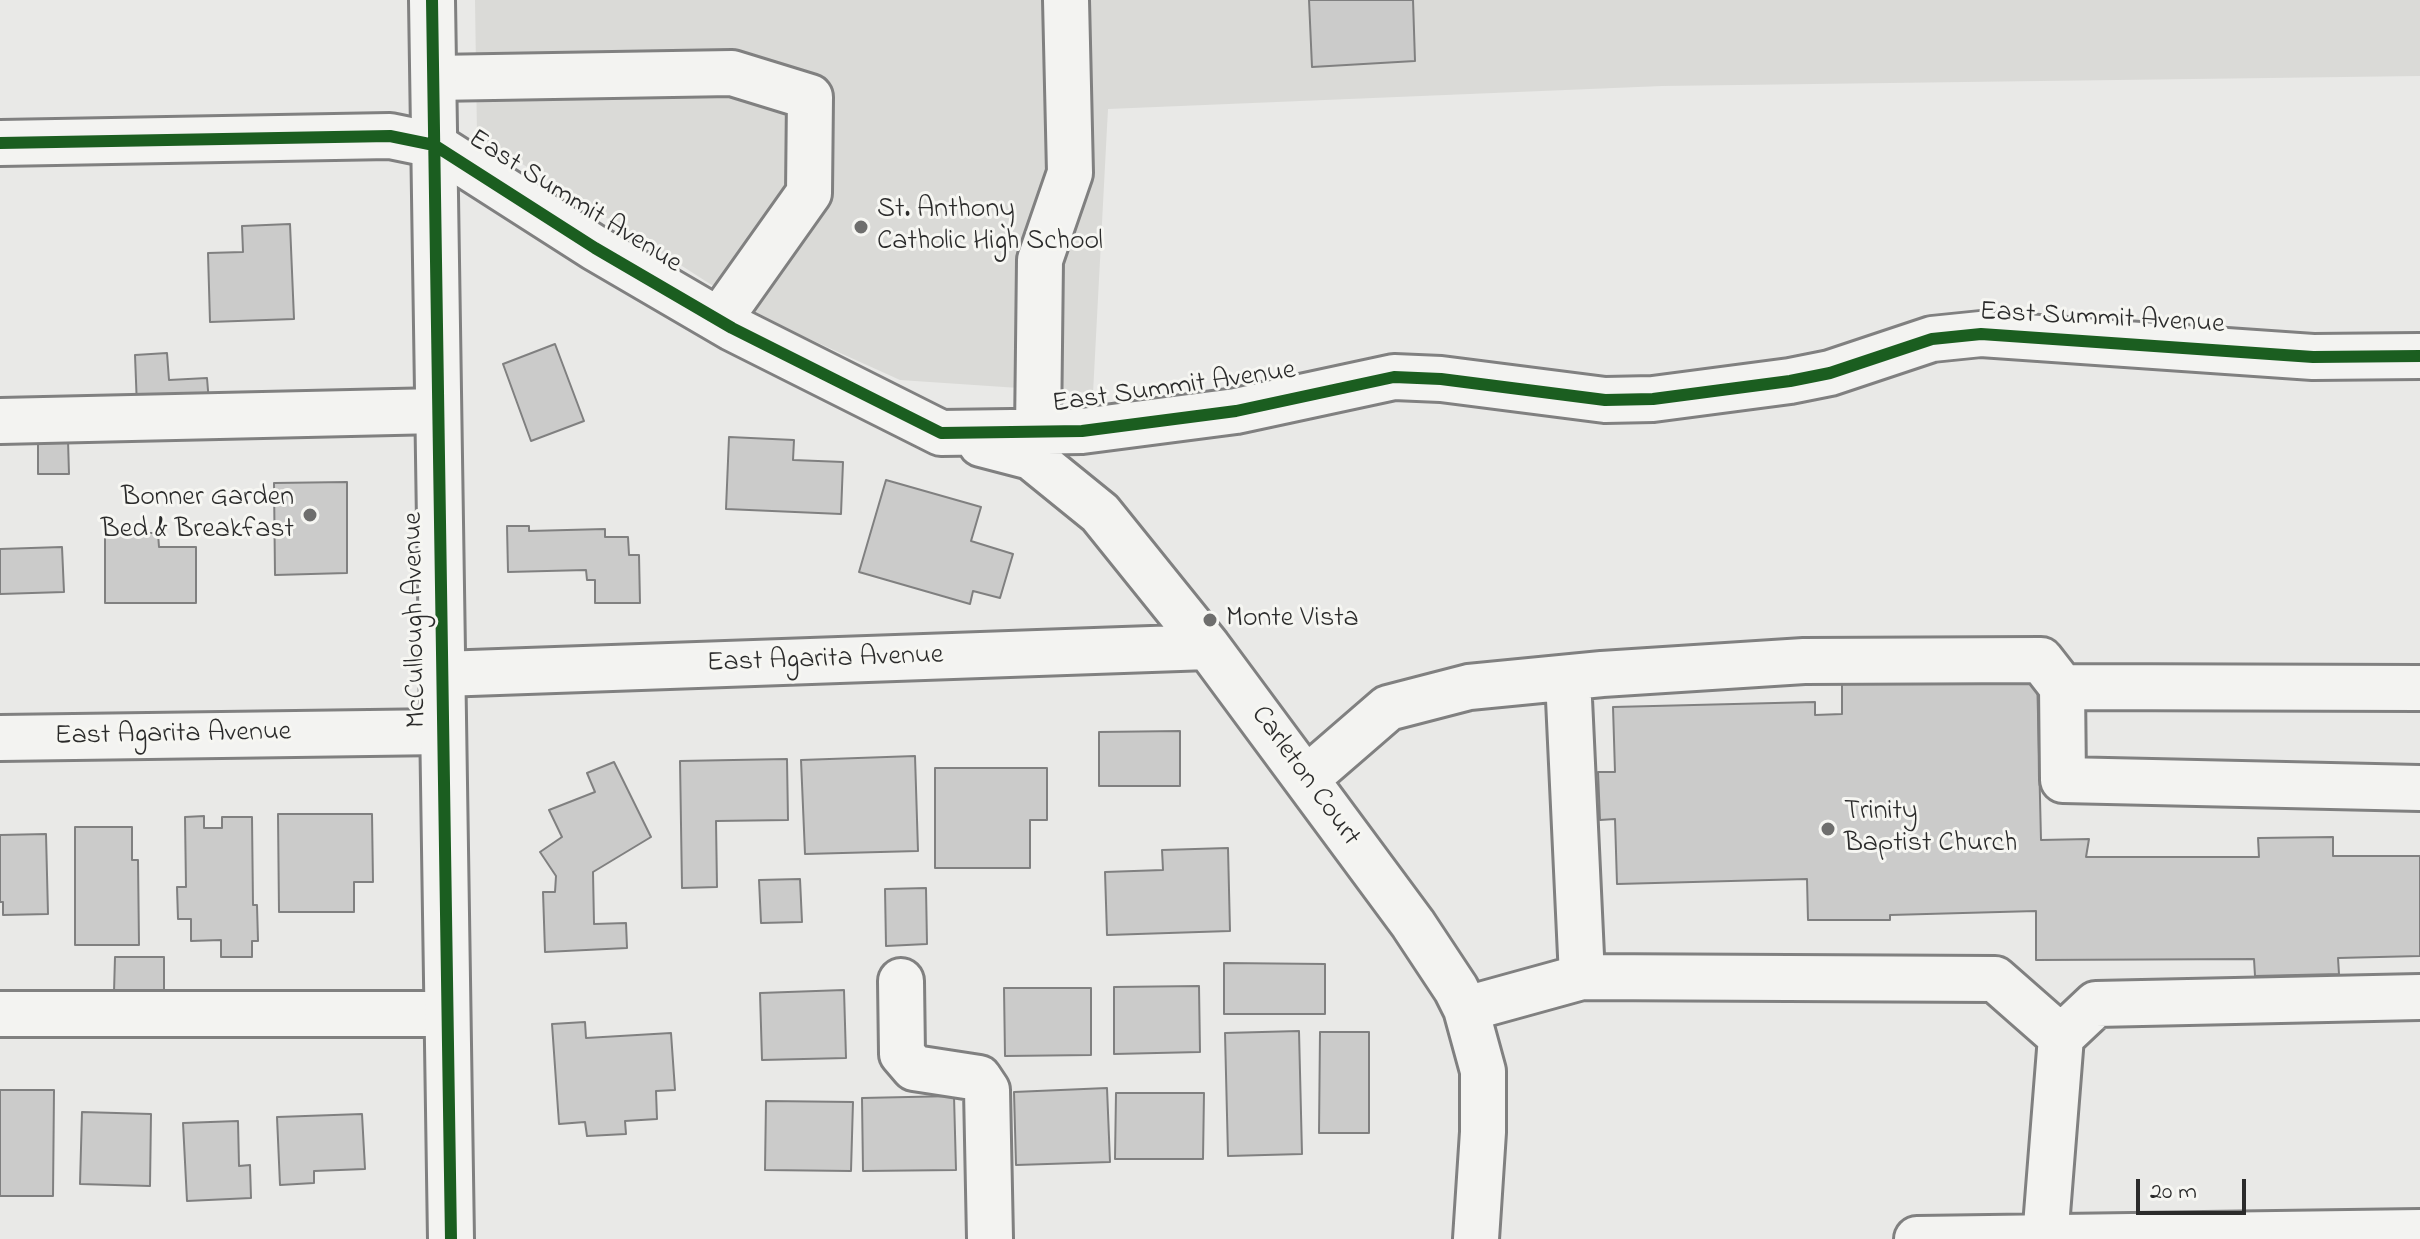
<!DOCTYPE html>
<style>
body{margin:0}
#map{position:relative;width:2420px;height:1239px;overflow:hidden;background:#e9e9e7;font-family:"Indie Flower",sans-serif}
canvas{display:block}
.scale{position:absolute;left:2136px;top:1179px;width:110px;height:36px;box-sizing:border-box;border:4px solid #2b2b2b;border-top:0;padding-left:10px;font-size:24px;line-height:28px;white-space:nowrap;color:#2b2b2b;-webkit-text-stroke:6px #f6f6f2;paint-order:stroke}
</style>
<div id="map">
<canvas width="2420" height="1239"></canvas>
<div class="scale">20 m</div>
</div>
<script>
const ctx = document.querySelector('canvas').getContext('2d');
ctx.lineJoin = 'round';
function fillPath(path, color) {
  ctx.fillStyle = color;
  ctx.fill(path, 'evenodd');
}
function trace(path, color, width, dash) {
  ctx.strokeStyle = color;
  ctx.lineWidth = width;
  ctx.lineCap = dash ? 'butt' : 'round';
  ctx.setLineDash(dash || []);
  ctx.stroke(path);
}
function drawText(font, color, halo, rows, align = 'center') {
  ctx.font = font + ' "Indie Flower",sans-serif';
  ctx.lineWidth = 6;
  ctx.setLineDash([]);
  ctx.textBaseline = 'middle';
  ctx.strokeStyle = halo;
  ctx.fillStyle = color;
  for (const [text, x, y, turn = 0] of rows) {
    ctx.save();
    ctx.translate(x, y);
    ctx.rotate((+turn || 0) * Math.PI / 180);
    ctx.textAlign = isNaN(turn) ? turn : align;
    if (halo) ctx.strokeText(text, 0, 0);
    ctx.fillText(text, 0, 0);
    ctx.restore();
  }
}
const built = new Path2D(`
 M475 0H2420V76L1662 86 1108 109 1093 393 900 380 765 319 477 135Z`);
const building = new Path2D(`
 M1309 0H1413L1415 61 1312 67Z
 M290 224 294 319 210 322 208 253 243 252 242 226Z
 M555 344 584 421 531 441 503 364Z
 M167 353 169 380 207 378 209 403 137 407 135 355Z
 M729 437 794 440 793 460 843 462 841 514 726 509Z
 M38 440H68L69 474H38Z
 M886 480 981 507 971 541 1013 554 1000 598 973 591 970 604 859 572Z
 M347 482V573L275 575 274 483Z
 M507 526H529V531L605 529V537H628L629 555H639L640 603H595V580H587L586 570 508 572Z
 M105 533H158L159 547H196V603H105Z
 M62 547 64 592 0 594V549Z
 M2037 672 2041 840 2089 839 2086 857H2259L2258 838 2333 837V856H2420V956L2338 958 2339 974 2255 976 2254 959 2036 960V911L1890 915V920H1808L1807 879 1617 884 1615 819 1600 820 1598 772H1615L1613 707 1815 702V715L1842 714V677Z
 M1180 731V786H1099V732Z
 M915 756 918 851 805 854 801 760Z
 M787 759 788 820 716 821 717 887 682 888 680 761Z
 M614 762 651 837 593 872 594 924 626 923 627 948 545 952 543 892H555L556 876 540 852 562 837 549 810 595 792 587 773Z
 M935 768H1047V820H1030V868H935Z
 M278 814H372L373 882H354V912H279Z
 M204 816V828H222V817H252L253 905H257L258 941H252V957H221V940L191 941V919H178L177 887H186L185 817Z
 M75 827H132V860H138L139 945H75Z
 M46 834 48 914 3 915V902H0V835Z
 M1228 848 1230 931 1107 935 1105 872 1163 870 1162 850Z
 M800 879 802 922 761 923 759 880Z
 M926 888 927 944 886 946 885 889Z
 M115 957H164V993L114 992Z
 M1224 963 1325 964V1014H1224Z
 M1199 986 1200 1052 1114 1054V987Z
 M1004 988H1091V1055L1005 1056Z
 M844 990 846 1058 762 1060 760 993Z
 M585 1022 586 1038 671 1033 675 1090 656 1091 657 1119 625 1121 626 1134 587 1136 585 1122 559 1124 552 1024Z
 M1299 1031 1302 1154 1228 1156 1225 1033Z
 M1320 1032H1369V1133H1319Z
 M1107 1088 1110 1162 1016 1165 1014 1092Z
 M0 1090H54L53 1196H0Z
 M1116 1093H1204L1203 1159H1115Z
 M954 1096 956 1170 863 1171 862 1098Z
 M766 1101 853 1102 851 1171 765 1170Z
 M82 1112 151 1114 150 1186 80 1184Z
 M362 1114 365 1169 314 1171V1183L280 1185 277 1117Z
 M238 1121 239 1166 250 1165 251 1198 187 1201 183 1123Z`);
const minor = new Path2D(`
 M434 78 732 73 810 97 809 193 719 320
 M0 143 390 136 434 145 595 248 732 328 941 433 1082 431 1236 411 1394 377 1441 379 1605 400 1653 399 1790 381 1830 373 1932 339 1981 334 2313 357 2420 356
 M0 421 438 411
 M1038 432 1040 260 1070 173 1066 0
 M981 444 1031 457 1100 513 1208 647 1413 924 1456 989 1466 1009 1483 1071V1132L1476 1239
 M442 674 1208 647
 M1568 678 1582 977
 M2062 687 2420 688
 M0 738 443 732
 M1306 779 1388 708 1469 687 1602 674 1804 661 2041 660 2062 687 2063 780 2420 788
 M901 981 902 1054 914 1068 979 1078 987 1090 990 1239
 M1466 1009 1582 977 1995 979 2061 1037
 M0 1014H447
 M1917 1239 2420 1232
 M2045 1239 2061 1037 2096 1004 2420 997`);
const major = new Path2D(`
 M432 0 451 1239`);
const cycleway = new Path2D(`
 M432 0 451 1239
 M0 143 390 136 434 145 595 248 732 328 941 433 1082 431 1236 411 1394 377 1441 379 1605 400 1653 399 1790 381 1830 373 1932 339 1981 334 2313 357 2420 356`);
const markers = [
 [861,227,8,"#6e6e6d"],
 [310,515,8,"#6e6e6d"],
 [1210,620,8,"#6e6e6d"],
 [1828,829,8,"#6e6e6d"]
];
const streetNames = [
 ["East Summit Avenue",574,203,32],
 ["East Summit Avenue",2102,320,3],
 ["East Summit Avenue",1174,389,-8],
 ["McCullough Avenue",417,620,-91],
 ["East Agarita Avenue",825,661,-2],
 ["East Agarita Avenue",173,736,-1],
 ["Carleton Court",1304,777,54]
];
const poiNames = [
 ["St. Anthony",877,211],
 ["Catholic High School",877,243],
 ["Bonner Garden",294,499,"right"],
 ["Bed & Breakfast",294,531,"right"],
 ["Monte Vista",1226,620],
 ["Trinity",1844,813],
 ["Baptist Church",1844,845]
];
fillPath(built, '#dadad7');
fillPath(building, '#cbcbca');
trace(building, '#808080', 2);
trace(minor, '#808080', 50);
trace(major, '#808080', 50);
trace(minor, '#f3f3f1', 44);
trace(major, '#f3f3f1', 44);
trace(cycleway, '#1b5e20', 12);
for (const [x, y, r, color] of markers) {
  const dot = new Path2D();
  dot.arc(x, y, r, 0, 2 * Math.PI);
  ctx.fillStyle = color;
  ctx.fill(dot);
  trace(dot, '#f6f6f2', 3);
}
drawText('28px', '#2b2b2b', '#f6f6f2', streetNames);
drawText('28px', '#2b2b2b', '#f6f6f2', poiNames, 'left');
</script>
